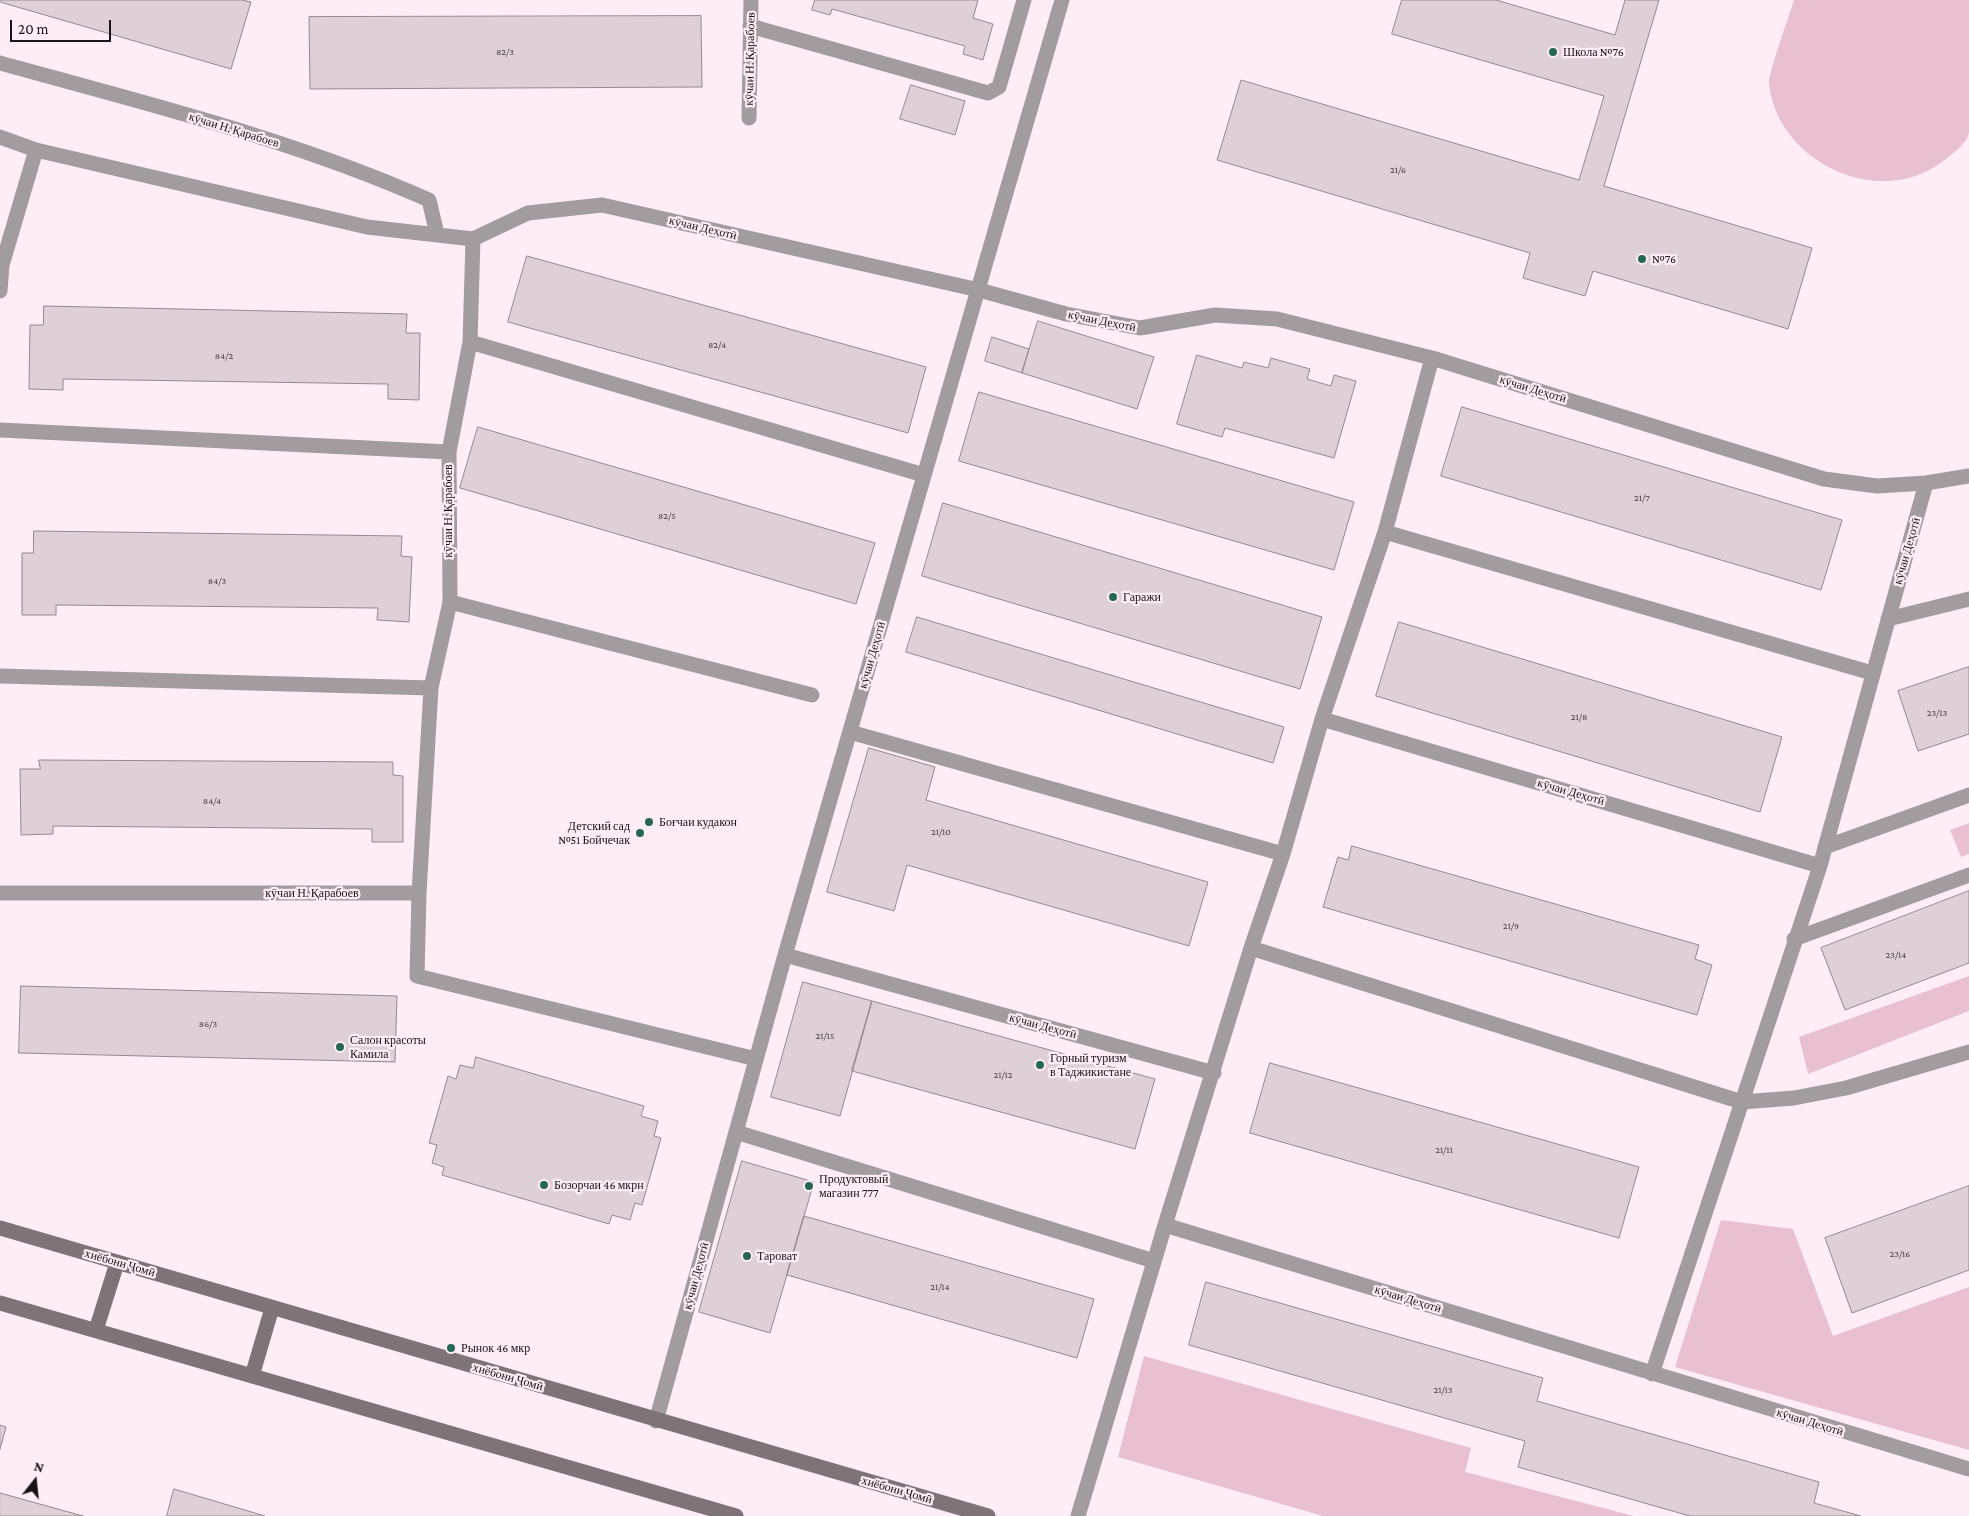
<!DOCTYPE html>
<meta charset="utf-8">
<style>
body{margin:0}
#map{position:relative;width:1969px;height:1516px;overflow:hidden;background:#feedf4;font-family:"Crimson Pro",serif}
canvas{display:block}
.north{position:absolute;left:10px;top:1456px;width:50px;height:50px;-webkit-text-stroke:4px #feedf4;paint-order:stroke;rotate:16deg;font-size:14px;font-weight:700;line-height:20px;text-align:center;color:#181315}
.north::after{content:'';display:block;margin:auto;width:18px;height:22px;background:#181315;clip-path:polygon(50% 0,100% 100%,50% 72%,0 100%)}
.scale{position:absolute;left:10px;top:20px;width:101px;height:22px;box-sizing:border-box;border:2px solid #181315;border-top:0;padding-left:6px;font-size:15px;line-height:18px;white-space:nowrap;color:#181315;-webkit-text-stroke:4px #feedf4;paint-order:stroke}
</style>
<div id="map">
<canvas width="1969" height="1516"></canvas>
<div class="north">N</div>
<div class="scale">20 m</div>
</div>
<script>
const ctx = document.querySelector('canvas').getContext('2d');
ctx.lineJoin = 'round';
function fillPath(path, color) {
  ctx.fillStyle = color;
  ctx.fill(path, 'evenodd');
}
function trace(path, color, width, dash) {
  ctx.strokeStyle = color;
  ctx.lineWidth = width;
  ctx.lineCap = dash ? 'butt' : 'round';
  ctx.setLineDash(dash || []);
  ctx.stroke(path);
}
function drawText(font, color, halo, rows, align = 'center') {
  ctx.font = font + ' "Crimson Pro",serif';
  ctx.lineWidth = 4.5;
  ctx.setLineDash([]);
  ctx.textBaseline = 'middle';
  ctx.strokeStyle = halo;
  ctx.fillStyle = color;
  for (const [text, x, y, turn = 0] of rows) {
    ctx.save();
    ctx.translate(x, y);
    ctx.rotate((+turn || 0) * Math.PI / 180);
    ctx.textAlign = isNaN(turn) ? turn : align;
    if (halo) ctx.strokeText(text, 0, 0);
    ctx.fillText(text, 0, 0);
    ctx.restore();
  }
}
const green = new Path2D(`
 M1794 0H1969V133C1965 145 1957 150 1947 158 1885 212 1778 165 1769 84 1768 74 1790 14 1794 0Z
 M1969 823V854L1961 857 1950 830Z
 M1969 976V1011L1808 1074 1799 1037Z
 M1721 1220 1793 1229 1833 1336 1969 1287V1450L1675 1367Z
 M1144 1356 1471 1448 1465 1472 1634 1516H1323L1118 1457Z`);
const building = new Path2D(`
 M0 0H242L251 2 231 69 0 2Z
 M815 0H978L973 18 993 24 983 60 963 54 965 46 832 9 830 15 812 10Z
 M1402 0H1496L1615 35 1625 0H1659L1604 186 1812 248 1788 329 1593 271 1585 296 1523 278 1530 253 1217 160 1241 80 1579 180 1604 96 1392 34Z
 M701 16 702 87 310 89 309 17Z
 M911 85 965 101 955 135 900 119Z
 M527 256 926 367 908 433 508 322Z
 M44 306 407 314 406 333H420L419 400 388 399V384L63 379V390L29 389 30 325H43Z
 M1038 321 1154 357 1137 409 1022 373Z
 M992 337 1029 349 1022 373 985 361Z
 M1197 355 1242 368 1244 362 1268 368 1271 358 1310 369 1307 379 1331 386 1334 375 1356 381 1334 458 1225 428 1222 437 1177 424Z
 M979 392 1354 502 1334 570 959 461Z
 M1462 407 1842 520 1821 590 1441 476Z
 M478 427 875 543 856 604 460 488Z
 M943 503 1322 617 1300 689 922 576Z
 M34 531 402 536 401 556 412 557 409 622 377 620 378 608 56 605V615H22V553H33Z
 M917 617 1284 727 1273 763 906 652Z
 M1399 622 1782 737 1760 812 1376 696Z
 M1969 667V734L1918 751 1898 691Z
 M869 748 935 767 926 800 1208 882 1189 946 907 865 894 911 827 892Z
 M39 760 393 762V775L403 776V842H372V829L53 826V834L21 835 20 769H40Z
 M1352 846 1699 945 1695 959 1712 965 1697 1015 1323 907 1338 857 1348 860Z
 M1969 891V963L1845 1010 1821 948Z
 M803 982 872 1001 840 1116 771 1097Z
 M21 986 397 996 395 1062 19 1053Z
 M872 1001 1155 1079 1135 1149 852 1071Z
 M476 1057 644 1106 641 1116 658 1121 654 1136 661 1138 642 1205 635 1203 630 1220 612 1215 609 1224 442 1175 444 1167 432 1163 437 1145 429 1143 448 1076 456 1079 460 1065 473 1068Z
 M1270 1063 1639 1167 1619 1238 1250 1133Z
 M742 1161 814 1182 770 1333 699 1312Z
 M1969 1186V1270L1852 1313 1825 1238Z
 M804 1216 1094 1299 1077 1358 787 1275Z
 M1206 1282 1543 1378 1537 1401 1819 1482 1814 1503 1861 1516H1690L1518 1467 1525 1441 1189 1345Z
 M0 1425 6 1427 0 1449Z
 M174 1489 265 1516H167Z
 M0 1493 83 1516H0Z`);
const lane = new Path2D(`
 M750 26 988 93 999 87 1024 0
 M0 63C144 103 292 139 429 200L437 234
 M749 118 751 0
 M0 137 36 150 367 227 473 239 470 342 449 452 450 602 431 688 419 893H0
 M473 239 528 213 602 205 979 290 1066 314 1140 328 1215 315 1277 319 1432 358 1824 479 1877 486 1926 483 1969 476
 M0 291 2 265 36 150
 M470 342 924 475
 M0 430 449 452
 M1385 532 1872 673
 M1888 619 1969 599
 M0 676 431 688
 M1322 719 1820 866
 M850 732 1283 854
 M1825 847 1969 795
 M419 893 417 976 756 1059
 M1794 939 1969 875
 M1251 948 1742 1102 1794 1098 1846 1088 1969 1052
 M785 955 1214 1073
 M736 1132 1154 1261
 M1165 1225 1969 1469
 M1652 1374 1820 866 1926 483
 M656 1421 785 955 1062 0
 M1078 1516 1165 1225 1251 948 1283 854 1322 719 1385 532 1432 358`);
const street = new Path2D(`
 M450 602 812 695`);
const secondary = new Path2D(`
 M0 1228 988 1516
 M0 1303 736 1516
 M96 1330 117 1263
 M252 1376 272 1308`);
const markers = [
 [1553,52,5,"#266654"],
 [1642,259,5,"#266654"],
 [1113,597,5,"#266654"],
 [649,822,5,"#266654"],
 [640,833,5,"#266654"],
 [340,1047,5,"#266654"],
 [1040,1065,5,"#266654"],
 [544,1185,5,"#266654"],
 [809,1186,5,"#266654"],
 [747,1256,5,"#266654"],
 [451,1348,5,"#266654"]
];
const numberNames = [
 ["82/3",505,52],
 ["21/6",1398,170],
 ["82/4",717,345],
 ["84/2",224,356],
 ["21/7",1642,498],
 ["82/5",667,516],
 ["84/3",217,581],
 ["23/13",1937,713],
 ["21/8",1579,717],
 ["84/4",212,801],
 ["21/10",941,832],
 ["21/9",1511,926],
 ["23/14",1896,955],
 ["86/3",208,1024],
 ["21/15",825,1036],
 ["21/12",1003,1075],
 ["21/11",1444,1150],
 ["23/16",1900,1254],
 ["21/14",940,1287],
 ["21/13",1443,1390]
];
const poiNames = [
 ["Школа №76",1563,52],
 ["№76",1652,259],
 ["Гаражи",1123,597],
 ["Боғчаи кудакон",659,822],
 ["Детский сад",630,826,"right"],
 ["№51 Бойчечак",630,840,"right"],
 ["Салон красоты",350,1040],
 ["Камила",350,1054],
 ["Горный туризм",1050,1058],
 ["в Таджикистане",1050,1072],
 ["Продуктовый",819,1179],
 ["магазин 777",819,1193],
 ["Бозорчаи 46 мкрн",554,1185],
 ["Тароват",757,1256],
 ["Рынок 46 мкр",461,1348]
];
const streetNames = [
 ["кӯчаи Н. Қарабоев",750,59,-89],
 ["кӯчаи Н. Қарабоев",234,130,17],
 ["кӯчаи Деҳотӣ",703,228,13],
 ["кӯчаи Деҳотӣ",1102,321,11],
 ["кӯчаи Деҳотӣ",1533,389,17],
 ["кӯчаи Н. Қарабоев",448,511,-90],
 ["кӯчаи Деҳотӣ",1907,551,-74],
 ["кӯчаи Деҳотӣ",872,655,-74],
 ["кӯчаи Деҳотӣ",1571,792,16],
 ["кӯчаи Н. Қарабоев",312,893],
 ["кӯчаи Деҳотӣ",1043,1026,15],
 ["хиёбони Ҷомӣ",120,1263,16],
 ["кӯчаи Деҳотӣ",696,1276,-75],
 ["кӯчаи Деҳотӣ",1408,1299,17],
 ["хиёбони Ҷомӣ",508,1377,16],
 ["кӯчаи Деҳотӣ",1810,1422,17],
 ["хиёбони Ҷомӣ",897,1490,16]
];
fillPath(green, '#e9c0d1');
fillPath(building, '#dfcfd6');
trace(building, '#97888e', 1);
trace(lane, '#a39c9f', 15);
trace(street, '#a39c9f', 15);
trace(secondary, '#7e7478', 15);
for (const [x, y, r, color] of markers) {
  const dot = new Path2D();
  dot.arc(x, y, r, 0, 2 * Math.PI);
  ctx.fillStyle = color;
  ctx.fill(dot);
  trace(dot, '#feedf4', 2);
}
drawText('10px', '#4a4245', null, numberNames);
drawText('12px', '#181315', '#feedf4', poiNames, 'left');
drawText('12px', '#181315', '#feedf4', streetNames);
</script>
